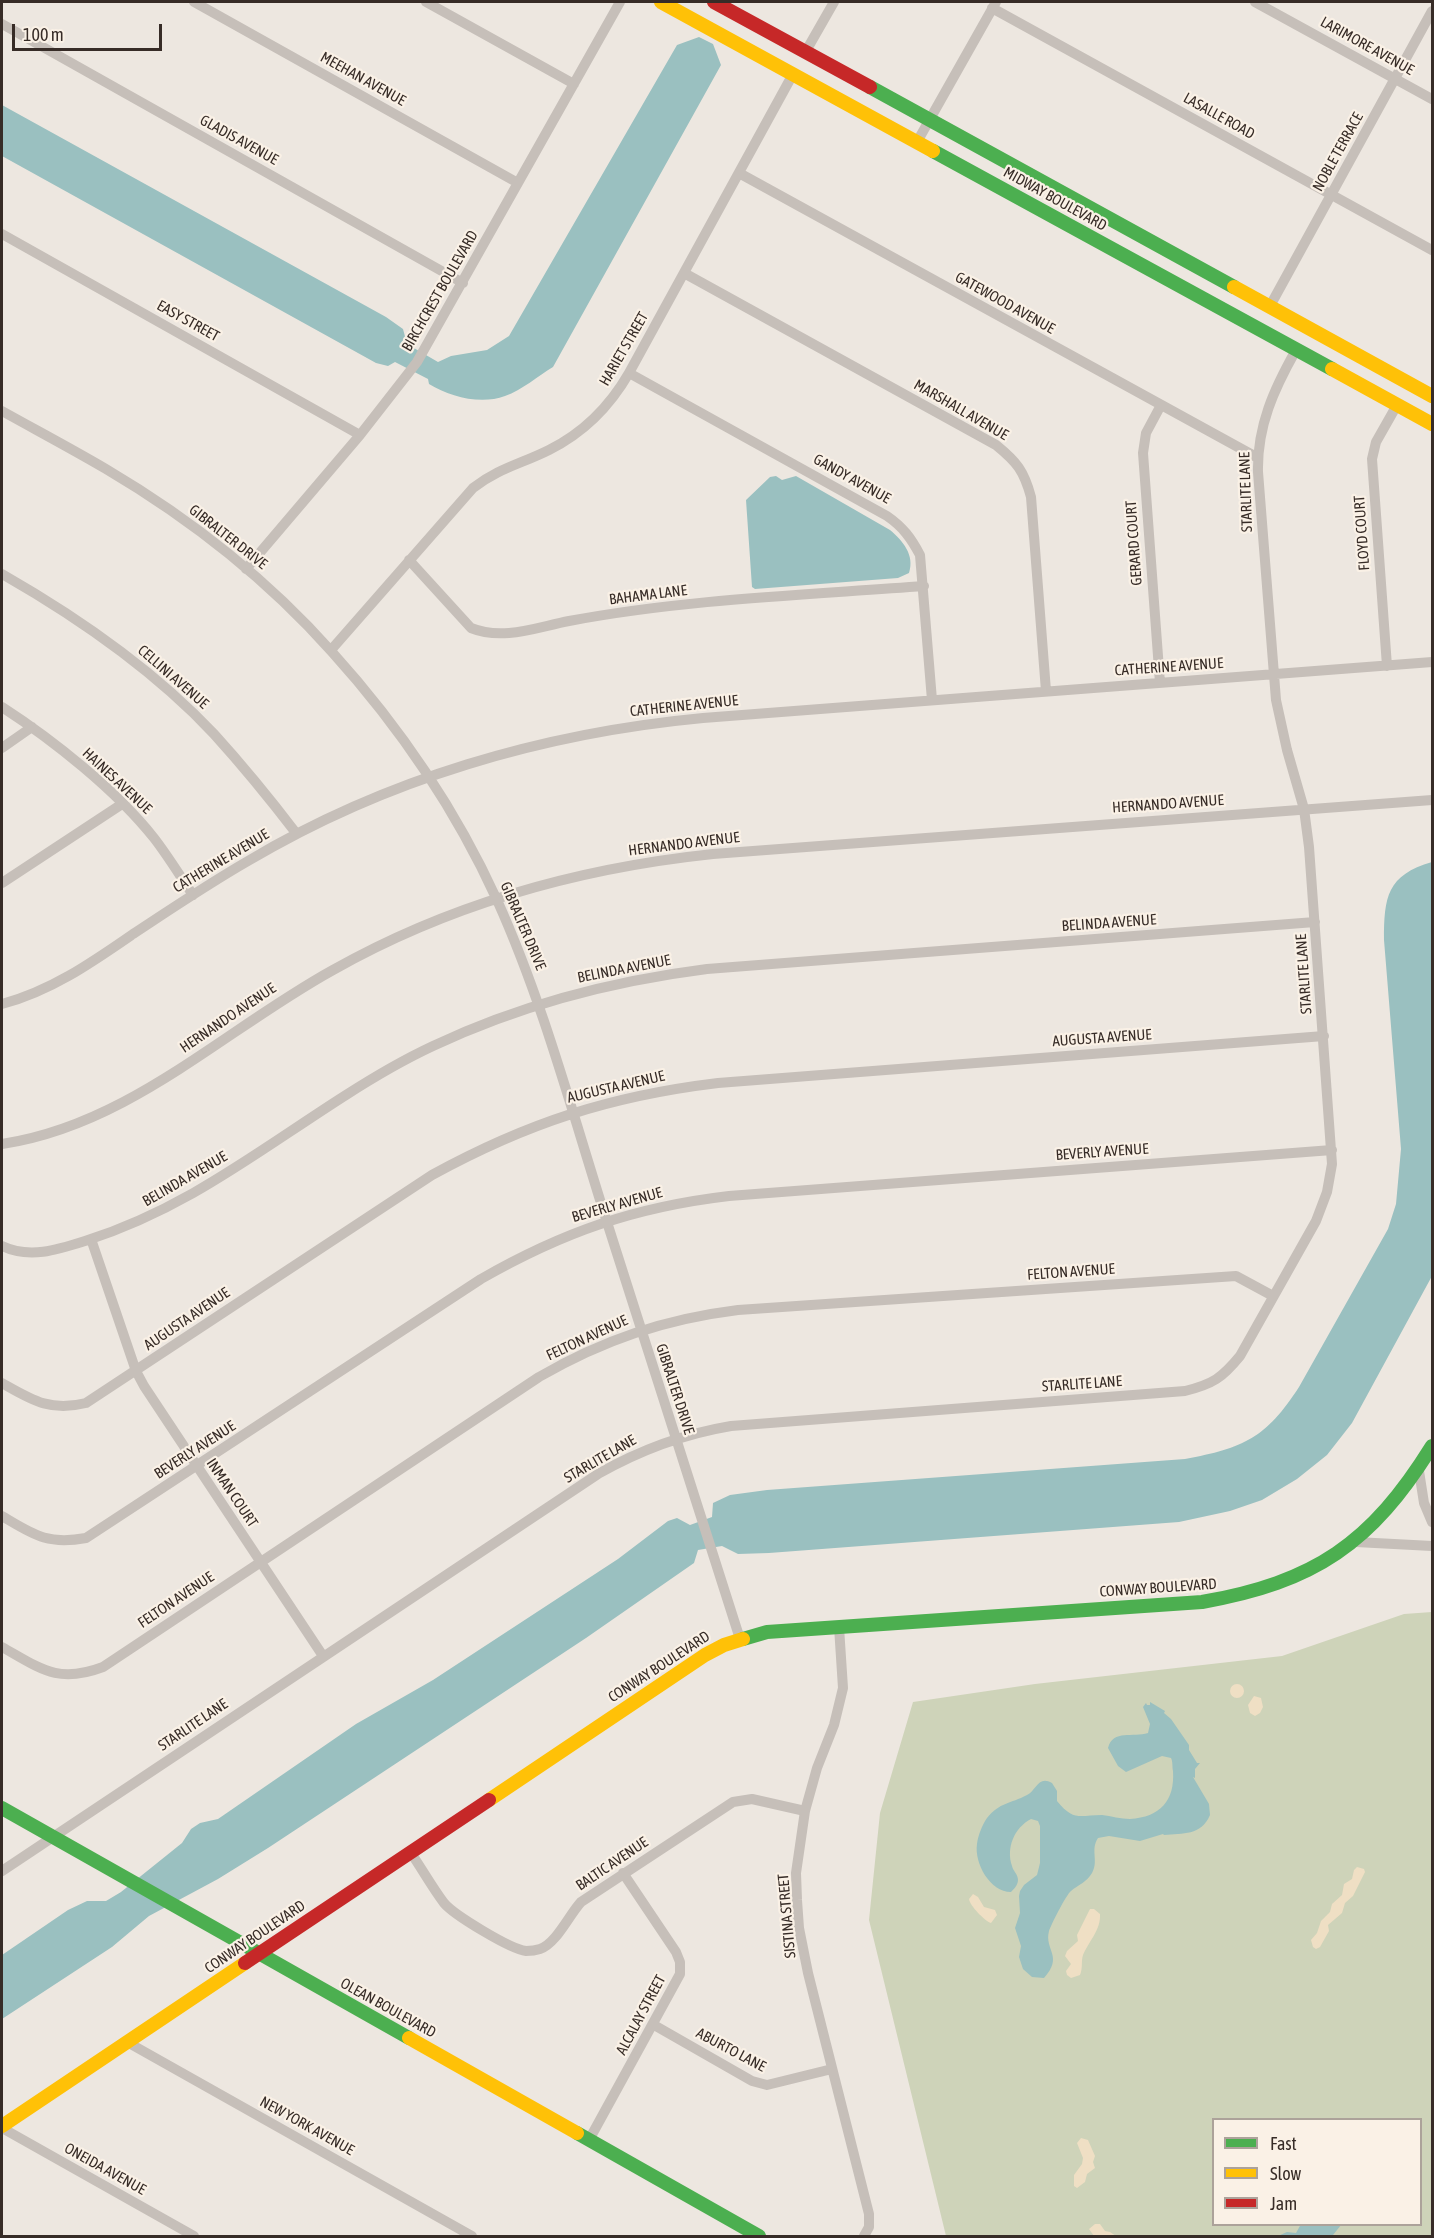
<!DOCTYPE html>
<style>
body{margin:0}
#map{position:relative;width:1434px;height:2238px;overflow:hidden;background:#ede7e0;font-family:"Asap Condensed",sans-serif}
canvas{display:block}
.frame{position:absolute;inset:0;border:3px solid #372c27;pointer-events:none}
.legend{position:absolute;left:1212px;top:2118px;width:210px;height:108px;box-sizing:border-box;background:#faf1e6;border:2px solid #aca29a;margin:0;padding:8px 10px;list-style:none;font-size:18px;color:#372c27}
.legend li{display:flex;align-items:center;gap:12px;height:30px}
.legend b{width:30px;border:2px solid #aca29a}
.scale{position:absolute;left:12px;top:24px;width:150px;height:27px;box-sizing:border-box;border:3px solid #372c27;border-top:0;padding-left:8px;font-size:18px;line-height:21px;white-space:nowrap;color:#372c27;-webkit-text-stroke:4px #faf1e6;paint-order:stroke}
</style>
<div id="map">
<canvas width="1434" height="2238"></canvas>
<div class="frame"></div>
<ul class="legend">
<li><b style="height:8px;background:#4caf50"></b>Fast</li>
<li><b style="height:8px;background:#ffc107"></b>Slow</li>
<li><b style="height:8px;background:#c62828"></b>Jam</li>
</ul>
<div class="scale">100 m</div>
</div>
<script>
const ctx = document.querySelector('canvas').getContext('2d');
ctx.lineJoin = 'round';
function fillPath(path, color) {
  ctx.fillStyle = color;
  ctx.fill(path, 'evenodd');
}
function trace(path, color, width, dash) {
  ctx.strokeStyle = color;
  ctx.lineWidth = width;
  ctx.lineCap = dash ? 'butt' : 'round';
  ctx.setLineDash(dash || []);
  ctx.stroke(path);
}
function drawText(font, color, halo, rows, align = 'center') {
  ctx.font = font + ' "Asap Condensed",sans-serif';
  ctx.lineWidth = 4.5;
  ctx.setLineDash([]);
  ctx.textBaseline = 'middle';
  ctx.strokeStyle = halo;
  ctx.fillStyle = color;
  for (const [text, x, y, turn = 0] of rows) {
    ctx.save();
    ctx.translate(x, y);
    ctx.rotate((+turn || 0) * Math.PI / 180);
    ctx.textAlign = isNaN(turn) ? turn : align;
    if (halo) ctx.strokeText(text, 0, 0);
    ctx.fillText(text, 0, 0);
    ctx.restore();
  }
}
const green = new Path2D(`
 M1432 1612V2236H946L869 1920 880 1813 913 1702 1035 1684 1282 1656 1404 1614ZM1214 2120H1420V2224H1214Z`);
const sand = new Path2D(`
 M1230 1691a7 7 0 1 1 14 0a7 7 0 1 1-14 0Z
 M1254 1696 1261 1698 1263 1707 1260 1713 1255 1716 1250 1713 1248 1705Z
 M1357 1867 1364 1869 1365 1872 1353 1896 1345 1903 1342 1913 1328 1925 1329 1931 1320 1947 1316 1949 1313 1947 1311 1940 1317 1933 1321 1921 1330 1912 1332 1904 1342 1895 1344 1884 1352 1879 1354 1870Z
 M973 1894 978 1897 984 1907 995 1910 997 1915 991 1923C985 1921 970 1906 969 1899Z
 M1090 1909H1094L1100 1914C1101 1930 1089 1941 1083 1955 1081 1961 1083 1968 1080 1975L1071 1978 1067 1975 1066 1971 1071 1964 1065 1956 1067 1951 1078 1941 1077 1935Z
 M1081 2138 1088 2140 1095 2156 1093 2162 1095 2168 1087 2174 1085 2182 1077 2188 1074 2186V2175L1082 2164 1083 2158 1077 2143Z
 M1095 2224H1100L1105 2231 1110 2232 1116 2236H1094L1089 2229Z`);
const water = new Path2D(`
 M699 37 713 44 721 65 553 367C538 376 522 390 505 396 481 405 450 397 429 384L428 379 395 362 388 366 376 363 2 156V105L386 317 403 329 407 344 438 362 451 356 487 350 509 336 677 45Z
 M776 476 782 480 796 476 890 530C903 541 915 555 909 573L898 578 755 589 752 587 746 500 770 477Z
 M1432 862V1276L1352 1423 1327 1455 1297 1479 1262 1500 1230 1511 1179 1522 769 1553 738 1554 722 1546 698 1550 694 1563 586 1638 268 1848 218 1879 149 1916 112 1947 2 2019V1955L68 1910 87 1901H106L121 1892 182 1843 191 1829 200 1823 218 1819 356 1724 433 1680 618 1559 668 1521 677 1518 690 1525 712 1517 713 1503 730 1495 767 1490 1185 1459C1244 1448 1266 1438 1299 1387L1388 1229 1396 1204 1401 1149 1384 940C1384 897 1387 875 1432 862Z
 M1150 1702 1165 1711 1164 1713 1171 1719 1189 1745V1750L1197 1763H1200L1195 1769V1778L1193 1777 1209 1804 1210 1815C1201 1836 1183 1833 1164 1835L1163 1834 1140 1841 1109 1836 1098 1838C1090 1850 1099 1861 1092 1873 1087 1882 1078 1885 1071 1891 1066 1895 1051 1925 1049 1931 1044 1950 1064 1956 1044 1978L1032 1977 1023 1969 1019 1957 1021 1946 1015 1928 1020 1913 1019 1896 1020 1891 1024 1885 1037 1875 1040 1863V1826L1038 1821 1031 1819C1014 1828 1006 1848 1012 1866 1013 1871 1018 1874 1018 1880 1018 1885 1014 1889 1011 1892 990 1892 974 1863 977 1844 978 1836 982 1825 987 1818 1000 1802 1010 1804 1027 1795 1036 1791 1038 1775 1052 1783L1057 1791V1801C1074 1822 1080 1815 1102 1815 1111 1816 1121 1819 1130 1819 1160 1817 1175 1801 1173 1771 1172 1766 1173 1762 1171 1758L1162 1756 1126 1772 1118 1766 1108 1748C1113 1729 1133 1738 1148 1733L1150 1724 1143 1707 1146 1703 1147 1705H1150Z
 M1301 2224H1341V2225L1333 2235 1329 2236H1278L1287 2232 1296 2233Z`);
const street = new Path2D(`
 M194 2 518 183
 M426 2 574 84
 M1255 2 1432 99
 M992 8 1432 250
 M2 24 463 283
 M806 51 834 2
 M917 142 996 2
 M739 173 1258 458
 M2 234 360 435
 M684 273 996 445C1017 462 1024 471 1031 497L1046 691
 M1270 306 1432 11
 M629 373 887 516C903 527 911 538 920 555L932 700
 M2 411C36 430 72 449 106 469 189 518 268 580 332 652 398 725 456 810 497 900 543 1002 572 1112 606 1219 650 1359 694 1499 740 1639
 M409 560 471 628C503 641 537 627 569 621 686 599 806 595 924 586
 M246 569 360 435 417 362 620 2
 M2 574C79 618 153 669 214 734 243 766 270 799 296 833
 M331 650 473 488C499 468 521 464 549 450 583 433 610 406 629 373L793 74
 M1387 666 1372 459 1376 442 1397 405
 M1160 683 1143 453 1146 433 1161 405
 M2 707C53 740 116 790 154 838 168 856 180 876 193 895
 M2 748 32 727
 M2 883 122 804
 M2 1004C51 991 91 963 133 934 171 909 208 884 248 861 386 779 543 733 703 718L1432 662
 M2 1144C129 1125 224 1030 333 970 450 904 580 868 713 854L1432 800
 M91 1239 136 1371 144 1386 323 1656
 M2 1246C29 1259 57 1250 85 1241 186 1209 258 1151 346 1095 374 1077 403 1060 433 1046 520 1005 612 981 707 969L1315 922
 M2 1383C32 1400 50 1412 86 1403L432 1175C527 1123 610 1096 718 1083L1324 1036
 M1419 1471 1424 1503 1432 1522
 M2 1516C34 1535 47 1545 86 1538L481 1279C563 1232 635 1207 729 1196L1332 1150
 M1356 1542 1432 1546
 M839 1627 843 1688 834 1725 817 1768 805 1811 796 1873 797 1900 799 1928 808 1973 869 2214V2227L864 2236
 M2 1647C41 1669 58 1684 103 1667L539 1377C603 1340 665 1319 738 1310L1236 1276 1273 1296
 M411 1853C422 1869 432 1887 444 1903 454 1915 510 1949 526 1951 530 1951 537 1950 540 1949 556 1944 569 1915 581 1902L733 1802 752 1799 805 1811
 M2 1871 598 1474C640 1450 683 1434 731 1426L1185 1391C1213 1384 1222 1378 1240 1356L1316 1221 1327 1192 1332 1164 1309 847 1304 809 1287 750 1276 700 1258 472C1257 426 1274 389 1296 350
 M654 2025 752 2081 767 2085 832 2069
 M127 2042 472 2236
 M2 2128 194 2236
 M589 2140 680 1974V1962L676 1952 623 1873`);
const fast = new Path2D(`
 M870 87 1234 287
 M933 151 1332 369
 M743 1639 767 1632 1202 1602C1315 1582 1371 1544 1432 1446
 M2 1808 409 2038
 M577 2133 759 2236`);
const slow = new Path2D(`
 M661 2 933 151
 M1234 287 1432 396
 M1332 369 1432 424
 M489 1800 705 1655 724 1645 743 1639
 M409 2038 577 2133
 M2 2126 245 1963`);
const jam = new Path2D(`
 M714 2 870 87
 M245 1963 489 1800`);
const streetNames = [
 ["LARIMORE AVENUE",1367,46,29],
 ["MEEHAN AVENUE",363,79,29],
 ["LASALLE ROAD",1219,116,29],
 ["GLADIS AVENUE",239,140,29],
 ["NOBLE TERRACE",1338,152,-61],
 ["MIDWAY BOULEVARD",1055,199,29],
 ["BIRCHCREST BOULEVARD",440,291,-60],
 ["GATEWOOD AVENUE",1005,303,29],
 ["EASY STREET",188,321,29],
 ["HARIET STREET",624,349,-60],
 ["MARSHALL AVENUE",961,410,30],
 ["GANDY AVENUE",852,479,29],
 ["STARLITE LANE",1246,492,-92],
 ["FLOYD COURT",1362,533,-94],
 ["GIBRALTER DRIVE",228,537,38],
 ["GERARD COURT",1134,543,-94],
 ["BAHAMA LANE",648,595,-7],
 ["CATHERINE AVENUE",1169,667,-4],
 ["CELLINI AVENUE",173,677,41],
 ["CATHERINE AVENUE",684,706,-6],
 ["HAINES AVENUE",117,781,43],
 ["HERNANDO AVENUE",1168,804,-4],
 ["HERNANDO AVENUE",684,844,-7],
 ["CATHERINE AVENUE",221,861,-31],
 ["BELINDA AVENUE",1109,923,-4],
 ["GIBRALTER DRIVE",523,926,67],
 ["BELINDA AVENUE",624,969,-11],
 ["STARLITE LANE",1304,974,-94],
 ["HERNANDO AVENUE",228,1018,-34],
 ["AUGUSTA AVENUE",1102,1038,-4],
 ["AUGUSTA AVENUE",616,1087,-13],
 ["BEVERLY AVENUE",1102,1152,-4],
 ["BELINDA AVENUE",185,1179,-30],
 ["BEVERLY AVENUE",617,1205,-16],
 ["FELTON AVENUE",1071,1272,-4],
 ["AUGUSTA AVENUE",187,1319,-34],
 ["FELTON AVENUE",587,1338,-25],
 ["STARLITE LANE",1082,1384,-4],
 ["GIBRALTER DRIVE",675,1389,72],
 ["BEVERLY AVENUE",195,1450,-33],
 ["STARLITE LANE",600,1459,-30],
 ["INMAN COURT",232,1493,56],
 ["CONWAY BOULEVARD",1158,1588,-4],
 ["FELTON AVENUE",176,1600,-34],
 ["CONWAY BOULEVARD",659,1667,-33],
 ["STARLITE LANE",193,1725,-34],
 ["BALTIC AVENUE",612,1864,-34],
 ["SISTINA STREET",787,1916,-95],
 ["CONWAY BOULEVARD",255,1937,-34],
 ["OLEAN BOULEVARD",388,2008,29],
 ["ALCALAY STREET",641,2015,-62],
 ["ABURTO LANE",731,2050,28],
 ["NEW YORK AVENUE",307,2126,29],
 ["ONEIDA AVENUE",105,2169,29]
];
fillPath(green, '#ced3b9');
fillPath(sand, '#efdfc4');
fillPath(water, '#9ac0c0');
trace(street, '#c6bfb9', 10);
trace(fast, '#4caf50', 14);
trace(slow, '#ffc107', 14);
trace(jam, '#c62828', 14);
drawText('15px', '#372c27', '#faf1e6', streetNames);
</script>
